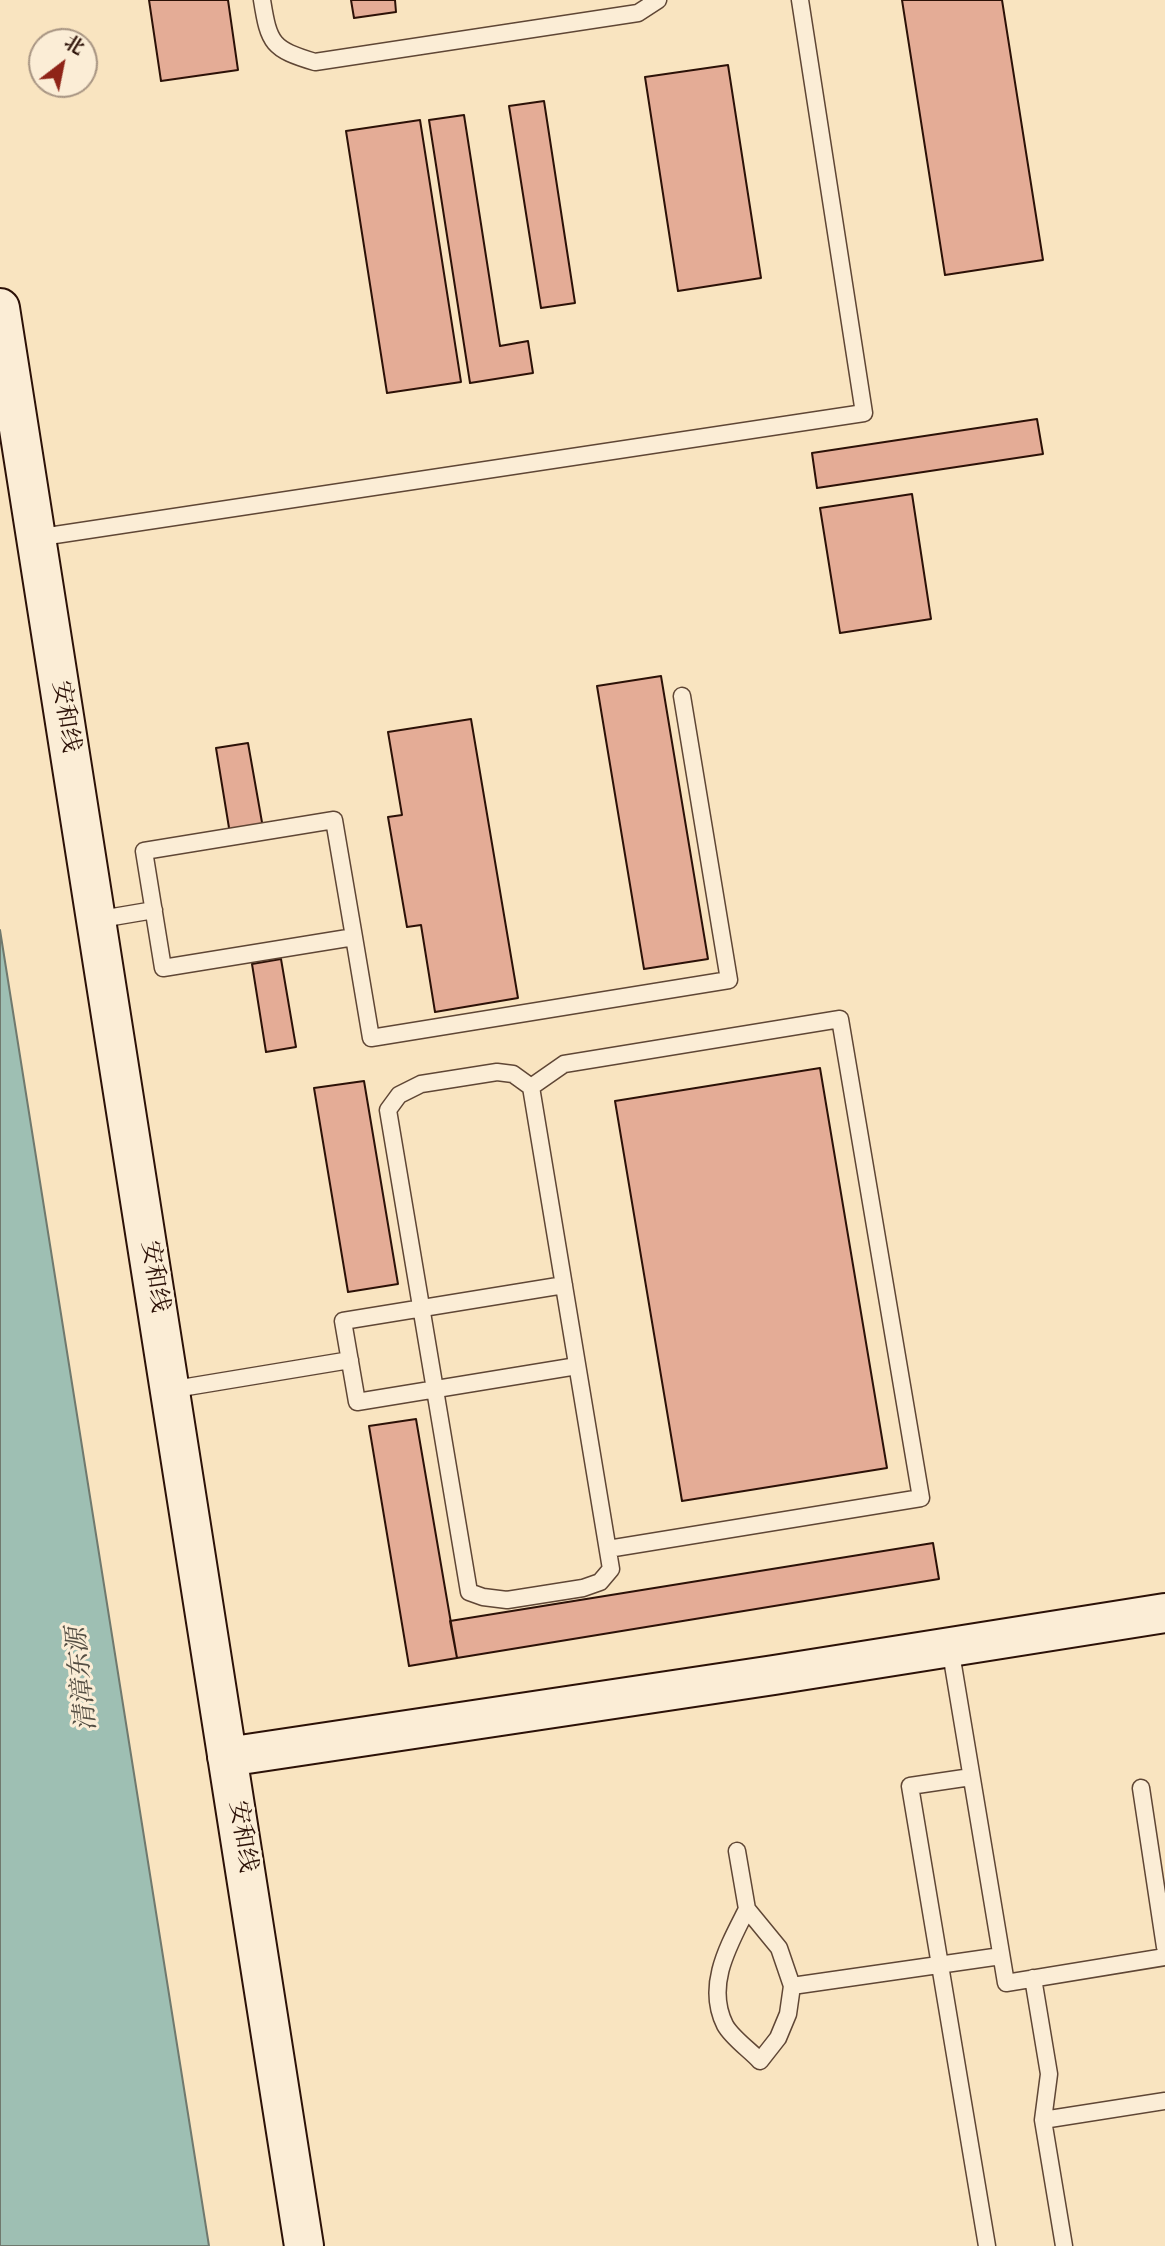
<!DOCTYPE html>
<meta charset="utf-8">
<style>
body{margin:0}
#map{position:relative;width:1165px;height:2246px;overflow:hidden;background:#f9e4c0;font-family:"Sorts Mill Goudy","Noto Serif SC",serif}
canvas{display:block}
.north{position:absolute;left:28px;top:28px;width:70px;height:70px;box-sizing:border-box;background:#fbedd6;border:2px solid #a89583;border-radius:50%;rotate:32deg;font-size:19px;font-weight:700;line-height:28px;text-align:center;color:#2c1107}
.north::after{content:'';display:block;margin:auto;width:24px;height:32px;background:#8f2418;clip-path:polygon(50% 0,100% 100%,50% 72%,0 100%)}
</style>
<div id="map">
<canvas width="1165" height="2246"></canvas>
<div class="north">北</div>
</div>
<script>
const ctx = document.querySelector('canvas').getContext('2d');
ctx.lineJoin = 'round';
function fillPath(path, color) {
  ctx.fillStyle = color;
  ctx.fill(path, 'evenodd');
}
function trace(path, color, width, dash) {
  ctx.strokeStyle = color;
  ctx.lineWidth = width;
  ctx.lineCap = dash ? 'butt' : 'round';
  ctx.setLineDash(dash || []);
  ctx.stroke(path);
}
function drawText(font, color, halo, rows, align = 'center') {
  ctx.font = font + ' "Sorts Mill Goudy","Noto Serif SC",serif';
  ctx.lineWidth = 6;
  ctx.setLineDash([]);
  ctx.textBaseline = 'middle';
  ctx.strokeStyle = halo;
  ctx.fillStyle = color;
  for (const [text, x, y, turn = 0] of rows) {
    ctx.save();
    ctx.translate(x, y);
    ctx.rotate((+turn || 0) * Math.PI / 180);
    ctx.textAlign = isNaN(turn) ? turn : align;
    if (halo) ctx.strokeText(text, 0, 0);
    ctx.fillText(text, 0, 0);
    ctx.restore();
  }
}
const water = new Path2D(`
 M0 930 209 2246H0Z`);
const building = new Path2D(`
 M149 0H228L238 70 161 81Z
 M351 0H395L396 12 354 18Z
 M902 0H1002L1043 260 945 275Z
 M728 65 761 278 678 291 645 77Z
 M544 101 575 303 541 308 509 106Z
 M464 115 500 346 528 341 533 373 470 383 429 120Z
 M420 120 461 382 387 393 346 131Z
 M1037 419 1043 454 817 488 812 453Z
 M912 494 931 619 840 633 820 508Z
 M661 676 708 959 644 969 597 686Z
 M471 719 518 998 435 1012 421 925 407 927 388 817 402 815 388 732Z
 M248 743 263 828 230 834 216 748Z
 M281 959 296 1047 266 1052 252 964Z
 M820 1068 887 1468 682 1501 615 1101Z
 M364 1081 398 1284 348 1292 314 1088Z
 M416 1419 457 1658 409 1666 369 1426Z
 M933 1543 939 1579 457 1658 450 1621Z`);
const service = new Path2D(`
 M262 0C269 44 272 49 315 62L638 13 658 0
 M35 538 864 413 800 0
 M334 820 354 937 163 968 144 851Z
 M95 920 154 910
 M354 937 371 1038 729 980 682 696
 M497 1072 513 1074 531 1087 611 1569 600 1582 583 1588 507 1600 483 1597 469 1592 388 1110 399 1095 421 1084Z
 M531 1087 564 1064 840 1019 921 1498 608 1549
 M564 1285 343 1321 357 1402 577 1366
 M169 1390 350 1360
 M950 1647 1006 1983 1165 1957
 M971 1777 910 1786 987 2246
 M1141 1788 1165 1947
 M737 1851 747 1909 779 1948 792 1986 788 2014 778 2038 760 2061C750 2050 732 2038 725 2025 705 1985 729 1945 747 1909
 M1033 1978 1049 2074 1043 2120 1064 2246
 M792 1986 1001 1956
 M1043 2120 1165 2101`);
const secondary = new Path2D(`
 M0 308 304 2246
 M227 1757 774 1675 1165 1613`);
const streetNames = [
 ["安和线",63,717,81],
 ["安和线",152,1277,81],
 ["安和线",240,1837,81]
];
const waterNames = [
 ["清漳东源",85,1679,-96]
];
fillPath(water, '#9ebfb3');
trace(water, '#70796e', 2);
fillPath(building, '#e4ac96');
trace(building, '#2c1107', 2);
trace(service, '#5f4635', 19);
trace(secondary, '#2c1107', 42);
trace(service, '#fbedd6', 16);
trace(secondary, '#fbedd6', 38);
drawText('24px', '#2c1107', '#fbedd6', streetNames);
drawText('italic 26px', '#544e43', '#fbedd6', waterNames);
</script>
